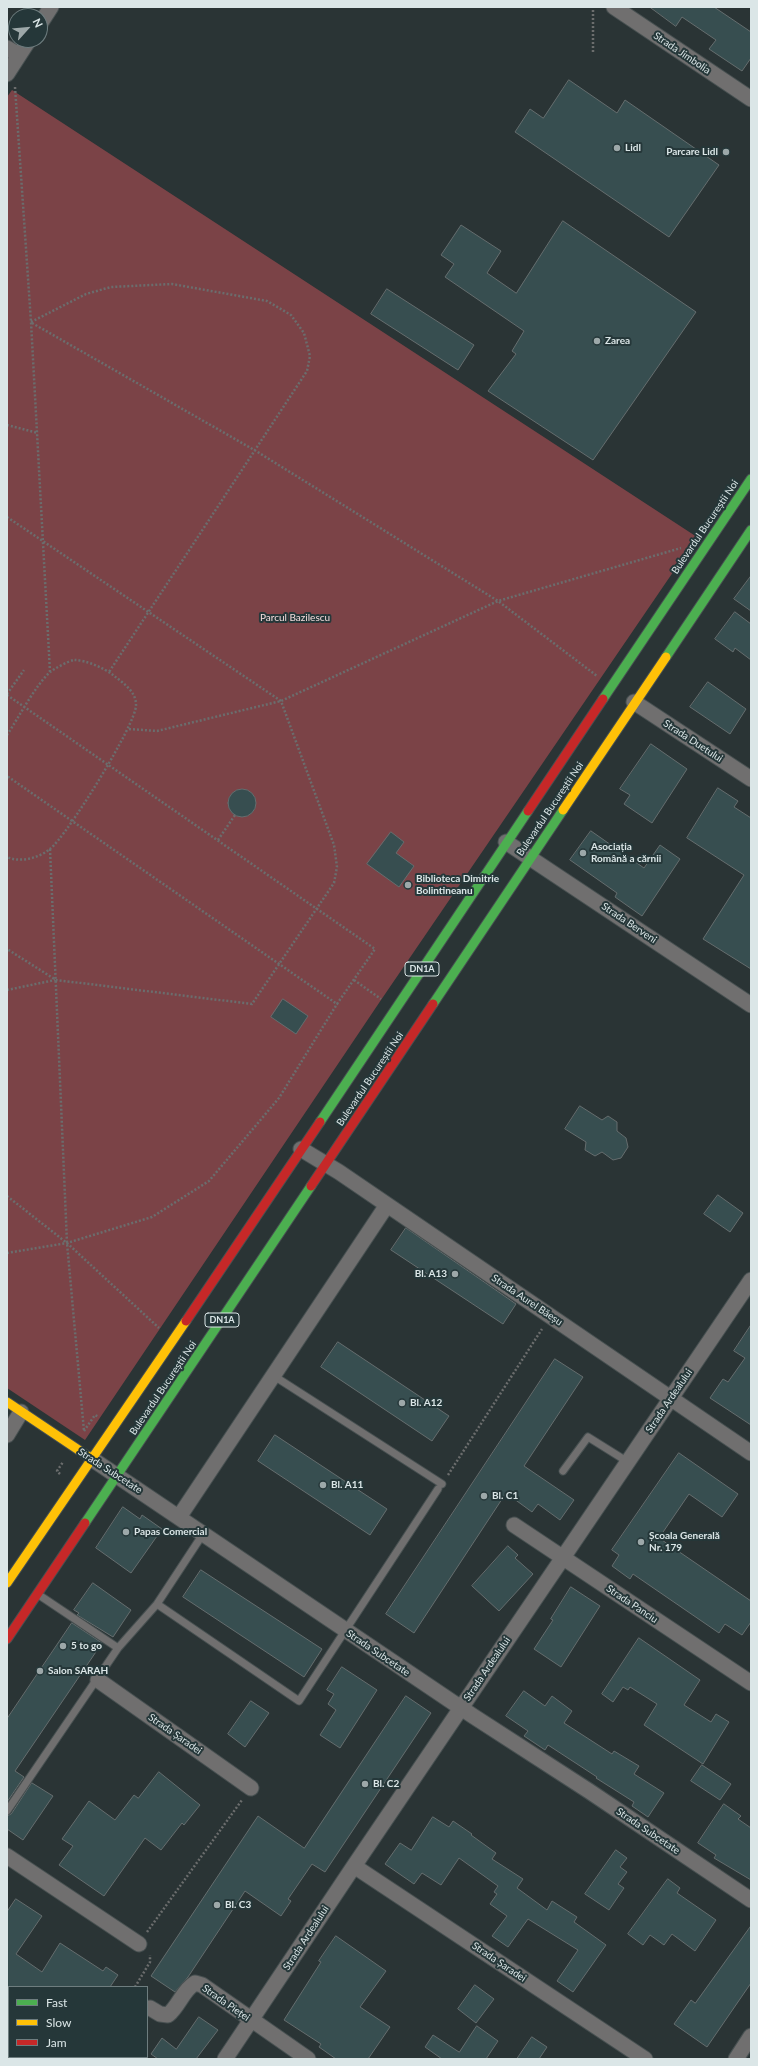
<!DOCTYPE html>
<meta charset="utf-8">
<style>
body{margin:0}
#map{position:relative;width:758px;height:2066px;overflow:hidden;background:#2a3435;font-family:Lato,sans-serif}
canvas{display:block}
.frame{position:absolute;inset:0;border:8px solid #dbe6e7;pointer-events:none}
.legend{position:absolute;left:8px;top:1986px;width:140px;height:72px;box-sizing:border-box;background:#253739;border:1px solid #6e7d7f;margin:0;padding:5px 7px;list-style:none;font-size:12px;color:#dbe6e7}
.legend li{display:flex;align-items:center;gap:8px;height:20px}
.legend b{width:20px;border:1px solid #6e7d7f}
.north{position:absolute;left:8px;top:8px;width:40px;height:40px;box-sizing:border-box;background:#253739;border:1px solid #6e7d7f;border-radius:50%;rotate:63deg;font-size:11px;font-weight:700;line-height:16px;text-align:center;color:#dbe6e7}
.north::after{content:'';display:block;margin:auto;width:14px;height:18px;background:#9da8a9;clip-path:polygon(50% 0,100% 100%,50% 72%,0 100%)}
</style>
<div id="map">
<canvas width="758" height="2066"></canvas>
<div class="frame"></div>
<ul class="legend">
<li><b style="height:5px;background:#4caf50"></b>Fast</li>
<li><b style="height:5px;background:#ffc107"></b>Slow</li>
<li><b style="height:5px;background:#c62828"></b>Jam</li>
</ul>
<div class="north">N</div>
</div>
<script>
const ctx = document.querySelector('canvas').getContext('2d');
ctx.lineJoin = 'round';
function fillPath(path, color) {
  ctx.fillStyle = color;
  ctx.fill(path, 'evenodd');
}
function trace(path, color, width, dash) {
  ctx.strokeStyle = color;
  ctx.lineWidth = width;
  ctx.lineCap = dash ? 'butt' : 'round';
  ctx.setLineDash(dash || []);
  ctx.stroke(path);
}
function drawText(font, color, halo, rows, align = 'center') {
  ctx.font = font + ' Lato,sans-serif';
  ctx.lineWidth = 4;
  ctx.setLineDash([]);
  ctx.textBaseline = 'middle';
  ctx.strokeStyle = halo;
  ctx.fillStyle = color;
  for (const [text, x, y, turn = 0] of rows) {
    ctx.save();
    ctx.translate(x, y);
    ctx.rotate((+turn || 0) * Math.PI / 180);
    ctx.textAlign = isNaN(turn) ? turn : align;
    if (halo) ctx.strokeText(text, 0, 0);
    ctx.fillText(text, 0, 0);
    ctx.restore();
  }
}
const green = new Path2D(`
 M12 90 697 537 381 1000 85 1440 7 1388V97Z`);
const building = new Path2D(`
 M650 7H714L751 32V58L742 71 709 49 716 40 682 17 676 26Z
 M569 80 617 113 625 100 719 165 669 237 515 132 530 109 543 118Z
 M563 221 696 312 593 460 488 391 516 354 512 351 524 331 445 277 454 264 441 255 461 225 501 251 487 273 516 293Z
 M387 289 474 345 458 370 371 314Z
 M751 576V611L734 599Z
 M735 612 751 624V660L735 648 733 652 715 639Z
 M708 682 746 709 730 734 690 707Z
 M651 744 687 769 652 823 624 804 630 795 620 789Z
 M718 788 738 801 734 807 751 818V969L703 939 744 875 687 838Z
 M228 803a14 14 0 1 1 28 0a14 14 0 1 1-28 0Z
 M591 831 644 868 660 845 680 859 642 916 615 897 617 893 570 860Z
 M391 832 404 842 396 853 414 866 399 887 367 864Z
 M283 999 308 1016 296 1034 271 1017Z
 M580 1106 602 1120 608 1116 617 1122V1131L626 1138 628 1147 621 1158 613 1160 602 1152 595 1156 585 1150 586 1142 565 1129Z
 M718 1195 743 1213 730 1232 704 1214Z
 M406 1228 516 1304 503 1324 391 1250Z
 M751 1325V1425L710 1398 723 1379 728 1382 745 1358 734 1351Z
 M338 1342 449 1416 432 1441 321 1367Z
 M555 1359 583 1377 524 1466 574 1500 560 1520 538 1504 532 1512 506 1493 414 1633 386 1614Z
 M275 1435 387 1509 370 1535 258 1461Z
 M679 1453 738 1494 722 1517 689 1494 659 1538 751 1601V1622L742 1635 725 1624 719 1633 633 1574 630 1579 612 1566 619 1555 612 1550Z
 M123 1507 140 1519 142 1515 162 1529 131 1573 96 1548Z
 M508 1546 518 1555 515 1558 533 1574 499 1611 472 1586Z
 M201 1570 322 1649 304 1677 183 1597Z
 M93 1583 131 1610 113 1637 77 1615 79 1613 74 1610Z
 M571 1587 600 1606 561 1667 534 1649 553 1620 551 1619Z
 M72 1623 102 1643 15 1771 24 1777 7 1802V1719Z
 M639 1638 700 1680 684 1705 711 1722 716 1714 729 1722 703 1764 644 1725 657 1704 630 1687 628 1690 623 1687 613 1702 602 1694Z
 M342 1667 377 1690 340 1748 320 1735 336 1710 328 1704 334 1694 327 1690Z
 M524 1691 545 1706 552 1696 572 1711 564 1723 612 1754 614 1751 639 1766 634 1774 664 1793 648 1817 632 1806 634 1802 596 1778 597 1777 548 1745 545 1750 524 1736 528 1731 506 1716Z
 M406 1696 431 1713 325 1872 312 1864 288 1899 291 1901 281 1916 245 1891 188 1977 175 1992 151 1976 258 1816 304 1848Z
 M251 1701 269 1713 245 1747 228 1734Z
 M702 1765 731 1784 720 1800 691 1781Z
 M159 1772 200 1805 184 1825 182 1823 161 1850 145 1838 104 1896 59 1865 73 1846 62 1839 89 1801 115 1820 134 1795 138 1798Z
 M32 1783 53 1796 23 1840 7 1829V1816L11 1814Z
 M724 1804 741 1816 738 1819 751 1828V1880L714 1858 716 1855 698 1843Z
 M433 1817 449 1827 453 1821 472 1834 471 1835 496 1853 492 1859 523 1879 517 1888 547 1910 552 1901 577 1917 574 1922 606 1945 573 1992 557 1981 578 1950 528 1919 508 1947 492 1936 507 1916 490 1904 497 1894 494 1892 498 1886 459 1858 441 1885 422 1873 414 1884 385 1864 400 1843 411 1850Z
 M616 1850 627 1858 620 1867 627 1872 618 1884 624 1888 609 1910 585 1894Z
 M668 1879 680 1888 677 1893 716 1920 695 1951 672 1934 664 1945 650 1935 643 1945 628 1934Z
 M16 1899 42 1916 16 1954 42 1972 60 1943 103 1971 106 1967 118 1975 110 1987H7V1912Z
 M751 1926V1983L707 2047 674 2024 691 2000 695 2003Z
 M336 1936 386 1971 360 2007 390 2027 368 2059H336L319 2047 321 2044 284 2020 321 1962 319 1961Z
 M475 1985 494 1999 476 2023 458 2009Z
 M199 2017 218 2030 196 2059H158L151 2054 162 2038 176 2049Z
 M477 2026 498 2041 486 2059H442L425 2047 433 2035 459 2052Z
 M532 2037 547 2047 539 2059H517Z`);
const path = new Path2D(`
 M593 10V52
 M15 87 31 322 50 672
 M31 322 86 294 111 287 172 284 267 301 291 315 304 333 310 356 307 371 109 672
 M32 323 256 451 498 601 597 676
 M7 425 38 433
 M7 517 281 701 334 845 337 867 334 883 252 1004 56 980 7 949
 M7 694 24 670
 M7 695 375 949 337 1004 7 776
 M129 729 157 731 281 701 498 601 681 548
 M7 735C19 717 35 686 50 672 54 669 68 661 74 660 86 660 104 668 113 675 123 683 136 691 136 705 137 723 66 837 50 849 39 858 20 863 7 857
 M218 840 235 815
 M50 849 67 1243 84 1431
 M354 980 381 999
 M7 990 55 980
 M7 1196 67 1243 159 1328
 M7 1253 67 1243 152 1217 209 1181 279 1098 337 1004
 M84 1431 95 1415 99 1417
 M60 1474 57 1471 63 1462
 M448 1475 542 1329
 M147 1932 242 1800
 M135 1987 150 1962V1955`);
const lane = new Path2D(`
 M274 1376 442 1484
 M563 1471 588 1437 628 1462
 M39 1595 118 1648
 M157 1604 299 1701 438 1489
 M7 1811 118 1648 157 1604 203 1534`);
const street = new Path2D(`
 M614 7 751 99
 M40 24 51 7
 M7 48 19 55
 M7 74 29 40
 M634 702 751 779
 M506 842 751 1005
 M301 1149 339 1172 751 1453
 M7 1435 21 1412
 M92 1459 473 1716 589 1791 751 1900
 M179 1517 387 1205
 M514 1525 751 1683
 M98 1680 251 1788
 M7 1856 139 1944
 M354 1866 645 2059
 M150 2008 160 2014 168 2015C179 2006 183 1990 195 1983L202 1985 308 2059
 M225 2059 354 1866 751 1280
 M736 2059 751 2036`);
const fast = new Path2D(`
 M666 657 751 530
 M603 699 751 479
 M433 1004 563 810
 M320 1122 528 811
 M85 1523 311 1186`);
const slow = new Path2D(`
 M563 810 666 657
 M7 1402 92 1459
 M7 1583 186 1321`);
const jam = new Path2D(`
 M528 811 603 699
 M311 1186 433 1004
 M186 1321 320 1122
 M7 1639 85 1523`);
const markers = [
 [617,148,4,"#9da8a9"],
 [726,152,4,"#9da8a9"],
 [597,341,4,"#9da8a9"],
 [583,853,4,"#9da8a9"],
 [408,885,4,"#9da8a9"],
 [455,1274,4,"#9da8a9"],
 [402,1403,4,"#9da8a9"],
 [323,1485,4,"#9da8a9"],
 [484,1496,4,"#9da8a9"],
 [126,1532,4,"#9da8a9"],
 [641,1542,4,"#9da8a9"],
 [63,1646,4,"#9da8a9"],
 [40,1671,4,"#9da8a9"],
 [365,1784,4,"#9da8a9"],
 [217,1905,4,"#9da8a9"]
];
const shields = [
 [422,969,34],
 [222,1320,34]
];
const shieldNames = [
 ["DN1A",422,969],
 ["DN1A",222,1320]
];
const streetNames = [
 ["Strada Jimbolia",682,53,34],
 ["Bulevardul Bucureștii Noi",705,527,-56],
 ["Strada Duetului",693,741,33],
 ["Bulevardul Bucureștii Noi",550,809,-56],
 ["Strada Berveni",629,923,34],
 ["Bulevardul Bucureștii Noi",370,1079,-56],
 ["Strada Aurel Băeșu",527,1300,34],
 ["Bulevardul Bucureștii Noi",163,1388,-56],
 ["Strada Ardealului",669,1401,-56],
 ["Strada Subcetate",110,1471,33],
 ["Strada Panciu",632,1604,34],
 ["Strada Subcetate",378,1653,34],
 ["Strada Ardealului",487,1669,-56],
 ["Strada Șaradei",175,1734,35],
 ["Strada Subcetate",648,1831,34],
 ["Strada Ardealului",306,1938,-57],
 ["Strada Șaradei",499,1962,34],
 ["Strada Pieței",226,2003,35]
];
const poiNames = [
 ["Lidl",625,148],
 ["Parcare Lidl",718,152,"right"],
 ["Zarea",605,341],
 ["Asociația",591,847],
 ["Română a cărnii",591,859],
 ["Biblioteca Dimitrie",416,879],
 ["Bolintineanu",416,891],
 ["Bl. A13",447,1274,"right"],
 ["Bl. A12",410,1403],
 ["Bl. A11",331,1485],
 ["Bl. C1",492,1496],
 ["Papas Comercial",134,1532],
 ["Școala Generală",649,1536],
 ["Nr. 179",649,1548],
 ["5 to go",71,1646],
 ["Salon SARAH",48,1671],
 ["Bl. C2",373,1784],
 ["Bl. C3",225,1905]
];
const parkNames = [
 ["Parcul Bazilescu",295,618]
];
fillPath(green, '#7b4347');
fillPath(building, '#374e50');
trace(building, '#656d6e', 1);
trace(lane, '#475051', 9);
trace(street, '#475051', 17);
trace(fast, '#475051', 11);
trace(slow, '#475051', 11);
trace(jam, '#475051', 11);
trace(path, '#6b6d6d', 2.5, [2, 2]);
trace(lane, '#706f6f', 7);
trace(street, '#706f6f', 15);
trace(fast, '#4caf50', 9);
trace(slow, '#ffc107', 9);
trace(jam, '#c62828', 9);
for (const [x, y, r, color] of markers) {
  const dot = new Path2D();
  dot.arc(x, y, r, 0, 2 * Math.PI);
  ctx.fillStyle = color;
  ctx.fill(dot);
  trace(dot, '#253739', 1.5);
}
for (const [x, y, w] of shields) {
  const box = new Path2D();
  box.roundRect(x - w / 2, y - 7, w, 14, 3);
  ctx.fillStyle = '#253739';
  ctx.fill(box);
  trace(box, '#dbe6e7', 1);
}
drawText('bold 9px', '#dbe6e7', null, shieldNames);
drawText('10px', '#dbe6e7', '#253739', streetNames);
drawText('bold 10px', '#dbe6e7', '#253739', poiNames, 'left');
drawText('10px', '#f5dddd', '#253739', parkNames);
</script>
